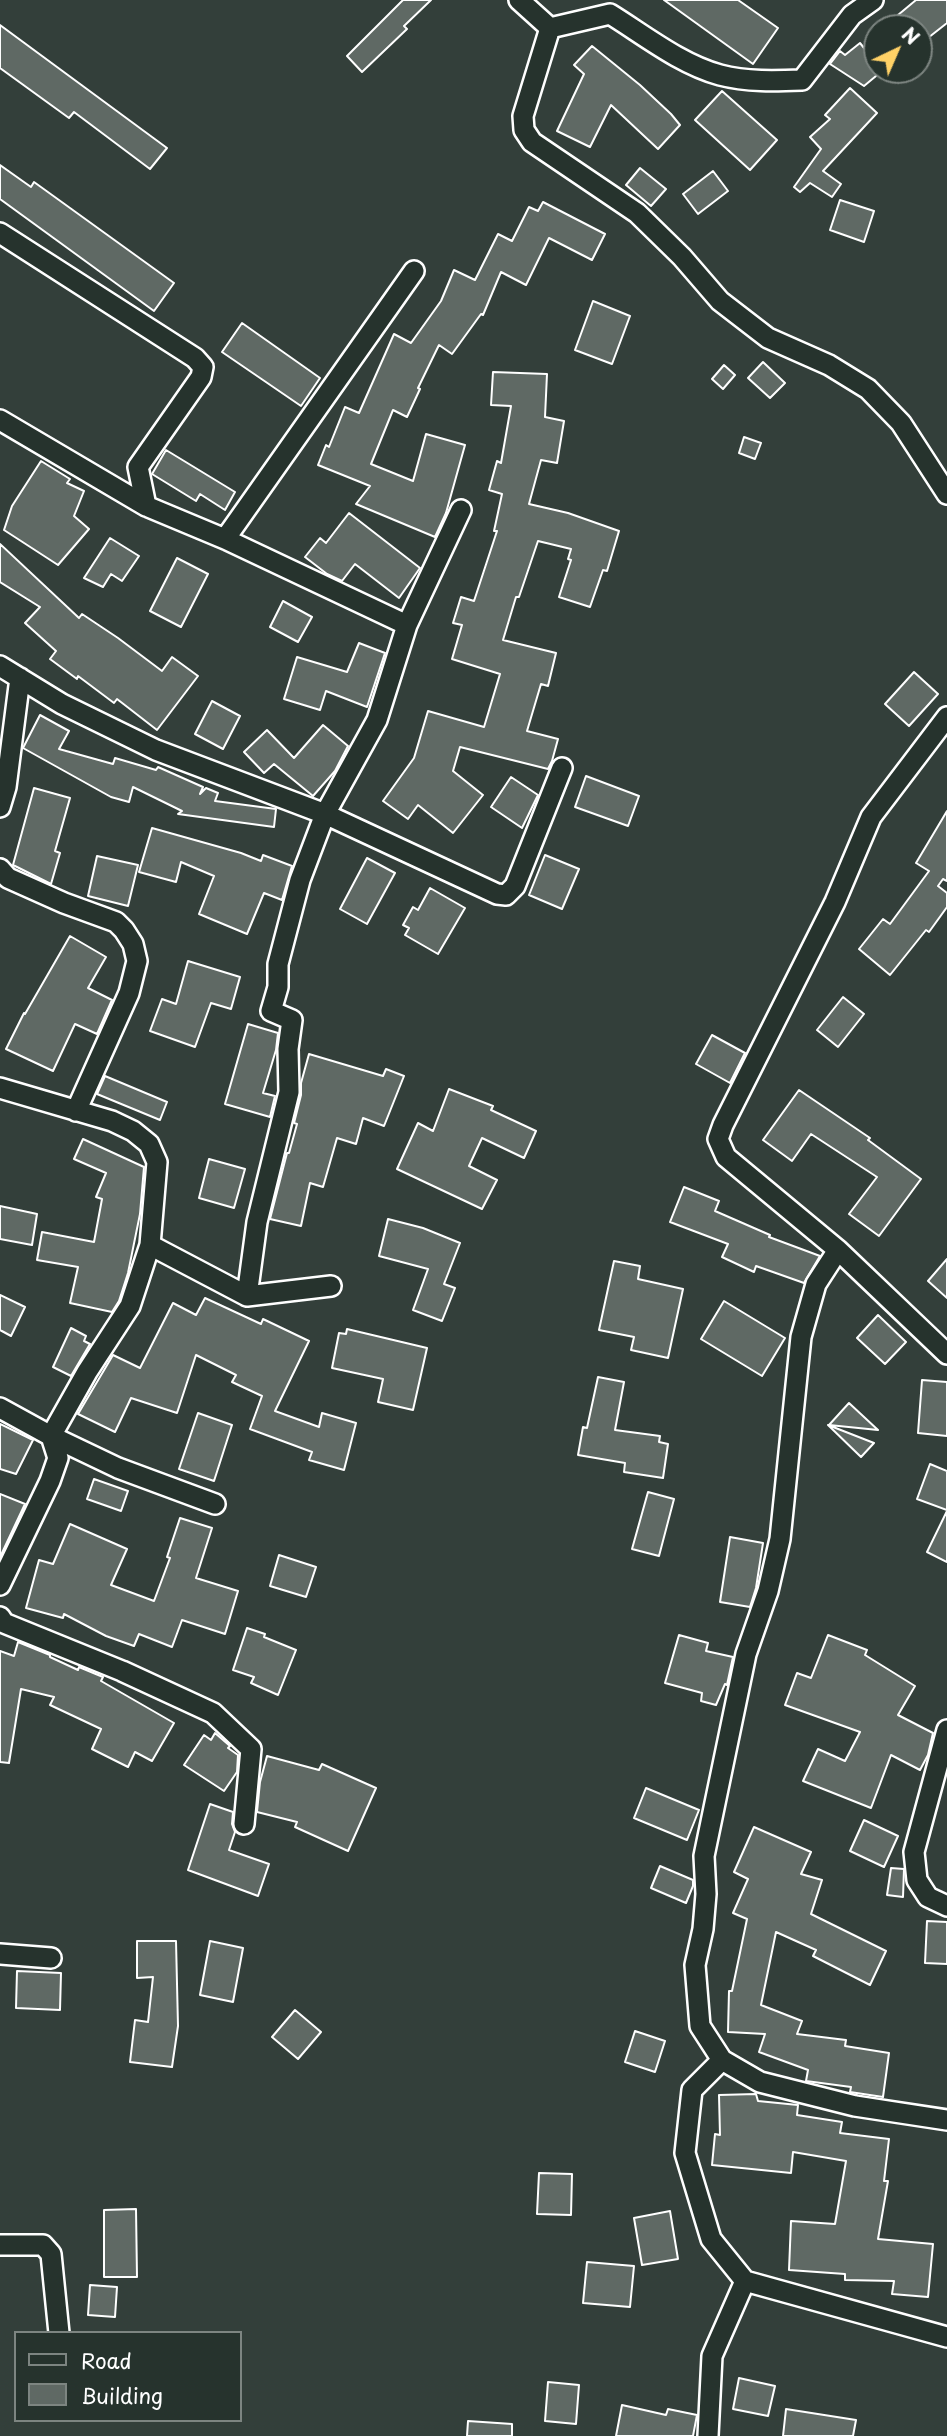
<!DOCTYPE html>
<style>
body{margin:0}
#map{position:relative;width:947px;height:2436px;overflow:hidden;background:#333f3a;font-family:"Playpen Sans",sans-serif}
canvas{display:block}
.legend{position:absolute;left:14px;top:2331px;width:228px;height:91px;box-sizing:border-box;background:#26332d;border:2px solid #7d8581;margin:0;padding:9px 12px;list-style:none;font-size:21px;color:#fff}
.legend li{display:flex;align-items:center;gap:14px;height:35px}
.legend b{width:35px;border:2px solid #7d8581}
.north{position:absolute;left:863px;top:14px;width:70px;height:70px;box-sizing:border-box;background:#26332d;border:2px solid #7d8581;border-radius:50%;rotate:44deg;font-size:19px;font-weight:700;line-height:28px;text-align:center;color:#fff}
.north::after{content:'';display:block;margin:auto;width:24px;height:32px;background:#ffd166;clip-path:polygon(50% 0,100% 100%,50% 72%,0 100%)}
</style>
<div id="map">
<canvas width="947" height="2436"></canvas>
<ul class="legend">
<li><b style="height:9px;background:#26332d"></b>Road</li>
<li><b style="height:19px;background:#5f6964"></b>Building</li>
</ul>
<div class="north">N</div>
</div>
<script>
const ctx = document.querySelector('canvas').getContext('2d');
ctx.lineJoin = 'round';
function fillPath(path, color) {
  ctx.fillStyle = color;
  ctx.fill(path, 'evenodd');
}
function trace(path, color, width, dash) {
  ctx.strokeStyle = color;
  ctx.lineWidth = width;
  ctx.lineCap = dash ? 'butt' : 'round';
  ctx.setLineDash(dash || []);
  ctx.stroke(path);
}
const building = new Path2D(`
 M403 0H431L404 26 407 29 362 72 347 56Z
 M664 0H738L778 28 753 64Z
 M916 0H947V23L919 45V28H909L898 15Z
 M0 25 167 148 150 169 74 112 69 118 0 68Z
 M860 43 877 64V70L882 71 864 86 830 64 840 51 845 55Z
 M592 46 640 85 671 114 680 125 658 149 611 105 590 147 557 131 584 74 574 65Z
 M850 88 877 113 823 171 841 184 832 197 810 183 800 192 794 187 821 149 810 137 830 119 825 115Z
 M722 91 777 140 750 170 695 120Z
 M0 165 31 187 34 182 174 283 154 311 0 199Z
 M640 168 666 189 651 206 626 185Z
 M713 171 728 191 698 214 683 194Z
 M840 200 874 211 864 242 830 230Z
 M543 202 605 234 592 260 549 238 526 285 501 272 483 315 481 314 452 354 439 345 418 388 420 389 407 417 393 410 371 464 413 481 426 434 465 445 446 513 435 537 356 504 370 486 318 465 326 445 329 447 345 407 359 413 394 334 411 343 441 301 454 270 475 280 498 234 512 241 529 207 538 211Z
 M593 301 630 316 612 364 575 350Z
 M242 323 320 378 301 406 222 352Z
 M763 362 785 383 770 398 748 378Z
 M724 365 735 375 723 389 712 379Z
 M493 372 547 374 545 417 564 421 557 463 541 460 529 504 568 513 619 531 607 571 603 570 590 607 559 597 571 560 568 559 571 549 538 541 519 597H516L503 640 556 653 548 686 541 684 527 731 558 739 552 761 548 769 460 747 453 771 483 795 453 833 418 805 408 819 383 801 414 758 428 711 484 727 500 674 452 659 462 625 453 623 461 597 474 601 497 531H494L502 494 489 490 497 461 501 463 511 406 491 405Z
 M744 437 761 443 755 459 739 453Z
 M166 450 235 492 225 510 200 494 196 501 152 474Z
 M41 461 70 479 67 483 84 491 74 516 89 529 58 565 4 530 12 506Z
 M349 513 420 568 399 598 355 564 342 581 327 574 305 557 320 538 326 543Z
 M110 538 139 556 122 581 111 574 103 587 84 578Z
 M0 544 79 618 82 614 118 638 162 671 172 657 198 676 157 730 117 699 114 703 78 676 77 679 50 659 56 651 25 623 40 607 0 582Z
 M177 558 208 574 181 627 150 611Z
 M283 601 312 617 298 642 270 627Z
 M359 643 385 653 367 707 326 691 320 710 284 699 297 657 347 672Z
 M914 672 938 694 909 726 885 704Z
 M212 701 240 716 223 749 195 734Z
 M40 715 69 731 59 749 113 764 115 758 156 770 158 767 203 787 200 794 206 788 218 793 215 801 276 809 274 827 178 814 182 811 133 787 129 802 111 797 23 748Z
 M323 725 348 746 335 771 313 796 274 764 264 773 244 752 267 730 294 758Z
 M586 776 639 796 628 826 575 807Z
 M511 777 538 795 522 828 491 807Z
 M34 788 70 798 55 851 60 853 51 884 13 865Z
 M947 811V881L943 879 938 886 947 893V907L929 932 926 930 890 975 859 949 883 919 890 924 929 871 916 863Z
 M152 828 241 853 261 861 263 855 292 866 282 900 264 893 247 934 199 914 214 876 181 862 176 882 139 872Z
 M545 855 579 869 562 909 529 895Z
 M97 856 138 865 128 906 88 896Z
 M367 858 395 873 367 924 340 909Z
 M430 888 465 908 438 954 405 935 409 928 403 925 413 907 418 910Z
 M70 936 106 957 88 988 112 1000 97 1034 75 1024 53 1071 6 1049 24 1013 25 1014Z
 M188 961 240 977 231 1009 211 1003 195 1047 150 1031 162 999 176 1004Z
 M843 997 864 1014 838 1047 817 1030Z
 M248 1024 278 1033 276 1050 263 1093 275 1096 270 1117 225 1104Z
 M712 1035 745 1053 730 1083 696 1064Z
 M309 1054 383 1076 386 1069 404 1076 384 1126 363 1118 356 1144 337 1138 323 1187 310 1183 301 1226 270 1219 287 1153H289L297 1124 294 1123 301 1095V1083Z
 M105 1076 167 1102 160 1120 97 1094Z
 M449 1089 493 1106 491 1110 536 1131 524 1158 482 1138 469 1166 497 1180 482 1209 397 1169 418 1123 433 1131Z
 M799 1090 870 1138 868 1140 921 1179 879 1236 849 1214 877 1177 811 1134 792 1161 763 1140Z
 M83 1139 144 1167 140 1214 128 1273 119 1301 112 1312 70 1303 78 1267 37 1260 42 1232 94 1242 102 1199 96 1197 106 1173 74 1159Z
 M209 1159 245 1169 234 1208 199 1198Z
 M684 1187 719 1201 715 1211 770 1235 769 1237 820 1256 804 1283 756 1266 754 1272 722 1257 728 1244 670 1222Z
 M0 1206 37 1214 32 1245 0 1239Z
 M388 1219 423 1228 460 1243 444 1284 455 1288 442 1321 413 1310 428 1269 379 1256Z
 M947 1259V1298L928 1281Z
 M614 1261 640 1266 638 1279 683 1289 668 1358 631 1350 634 1337 599 1330Z
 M0 1295 25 1307 11 1336 0 1330Z
 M205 1298 261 1324 263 1319 309 1341 275 1411 319 1427 322 1413 356 1423 344 1470 309 1460 312 1452 250 1429 262 1396 232 1382 236 1375 196 1355 177 1413 131 1398 115 1432 78 1414 113 1355 140 1368 173 1303 196 1315Z
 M724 1301 785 1338 762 1376 701 1339Z
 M878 1315 906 1342 885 1364 857 1338Z
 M71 1328 86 1336 84 1341 90 1344 71 1376 53 1367Z
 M347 1329 427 1348 413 1410 378 1402 383 1379 332 1368 339 1333 346 1334Z
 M598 1377 624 1382 615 1430 660 1436 659 1442 668 1444 663 1478 624 1472 625 1463 578 1455 583 1427 587 1428Z
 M922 1380 947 1382V1436L918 1433Z
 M849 1403 878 1430 829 1425Z
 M198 1413 232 1425 214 1481 179 1469Z
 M0 1424 33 1440 16 1474 0 1469Z
 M828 1425 874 1443 861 1457Z
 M930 1464 947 1471V1510L917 1499Z
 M94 1479 128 1491 121 1511 87 1499Z
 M648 1492 674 1499 659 1556 632 1549Z
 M0 1494 25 1504 0 1557Z
 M947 1511V1562L927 1552Z
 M180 1518 212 1528 196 1578 238 1591 225 1634 182 1620 172 1647 139 1634 134 1646 106 1636 64 1614 63 1618 26 1608 39 1560 53 1564 70 1524 127 1549 111 1585 154 1601 170 1558 167 1557Z
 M730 1537 763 1543 756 1588 750 1607 720 1602Z
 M279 1555 316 1567 306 1597 270 1586Z
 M247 1628 265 1634 264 1637 296 1650 278 1695 251 1683 254 1677 233 1670Z
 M679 1635 708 1643 706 1651 733 1657 727 1685 725 1684 716 1705 701 1701 702 1693 665 1683Z
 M828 1635 867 1650 865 1655 915 1686 898 1715 933 1733 928 1755 920 1770 891 1755 871 1808 803 1781 818 1749 845 1761 860 1732 785 1705 797 1673 811 1678Z
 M18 1642 50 1655V1657L78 1670 79 1667 103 1677 101 1681 174 1723 152 1761 135 1752 128 1767 92 1749 101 1729 50 1705 54 1697 21 1689 9 1763 0 1762V1651L14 1656Z
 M215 1733 230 1746 228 1748 238 1755 237 1772 224 1791 184 1765 204 1735 211 1740Z
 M267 1756 319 1770 322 1764 376 1788 348 1851 295 1827 297 1822 257 1812 260 1782Z
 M646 1788 699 1810 687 1840 634 1818Z
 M210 1804 233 1812 232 1824 235 1832 229 1850 269 1864 258 1896 188 1870Z
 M864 1820 898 1836 884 1867 850 1851Z
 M754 1827 811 1852 801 1874 822 1880 811 1914 886 1951 870 1985 813 1956 816 1950 776 1932 761 2005 802 2021 797 2034 846 2040 845 2046 889 2053 883 2097 850 2092 851 2087 806 2081 808 2070 759 2052 765 2034 728 2032 729 1991H732L747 1919 733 1913 748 1879 734 1872Z
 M660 1866 693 1880V1886L686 1903 651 1888Z
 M891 1868 904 1869 903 1897 887 1895Z
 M927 1921 947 1922V1964L925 1963Z
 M137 1941H176L178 2026 172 2067 130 2062 135 2020 148 2022 153 1977 137 1978Z
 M210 1941 243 1948 233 2002 200 1995Z
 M17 1971 61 1973 60 2010 16 2008Z
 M295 2010 321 2032 298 2059 272 2037Z
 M635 2031 665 2041 655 2072 625 2062Z
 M756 2094 758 2101 798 2105 797 2115 842 2122 840 2133 889 2139 884 2181H888L878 2239 933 2244 928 2297 892 2294 894 2281 845 2280V2274L789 2270 791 2221 835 2224 846 2161 793 2152 791 2173 712 2165 715 2134 720 2135 719 2095Z
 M539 2173 572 2174 571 2215 537 2214Z
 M136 2209 137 2277H104V2210Z
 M670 2211 678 2259 642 2265 634 2218Z
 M587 2262 634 2266 630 2307 583 2303Z
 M90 2285 117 2287 115 2317 88 2315Z
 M739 2378 775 2386 768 2416 733 2409Z
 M548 2382 579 2385 576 2424 545 2421Z
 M622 2405 666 2415 668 2409 697 2415 693 2436H616Z
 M786 2409 856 2420 853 2436H783Z
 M468 2421 512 2424V2436H467Z`);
const minor = new Path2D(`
 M519 0 550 28
 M550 28 523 116 524 130 532 142 637 213 682 257 720 301 768 338 829 365 868 389 901 423 947 494
 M550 28 610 14C644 35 680 64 720 75 747 82 775 81 802 80L852 15 873 0
 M0 233 195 358 203 367 201 377 138 467 146 506
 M0 420 146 506 225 539 407 625 377 720 325 814 300 880 278 964V987L271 1011 292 1020 288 1049 289 1092 257 1222 247 1296
 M225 539 414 271
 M407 625 461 510
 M0 666 62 704 156 750 325 814 497 894 506 895 515 886 562 768
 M947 717 871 817 835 902 723 1125 718 1139 726 1157 838 1250 947 1354
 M0 807 6 787 20 678
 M0 869 8 878 64 903 116 922 124 930 133 944 137 961 129 993 76 1111
 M0 1088 112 1121 133 1131 149 1144 157 1162 150 1245 130 1306 87 1372 51 1436 58 1458 50 1481 0 1585
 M150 1245 247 1296 331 1286
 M838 1250 816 1284 801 1337 780 1539 768 1591 746 1654 704 1856 706 1894 703 1929 695 1965 700 2026 722 2060 760 2082 855 2106 947 2120
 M0 1408 51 1436 118 1468 215 1504
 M0 1617 4 1623 122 1671 213 1713 251 1749 244 1824
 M947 1730 914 1852 917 1880 928 1897 947 1906
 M0 1954 51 1958
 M722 2060 692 2090 685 2153 711 2239 745 2281 947 2337
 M0 2245H43L51 2254 59 2333
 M708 2436 712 2356 745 2281`);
fillPath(building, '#5f6964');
trace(building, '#fff', 2);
trace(minor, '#fff', 24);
trace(minor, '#26332d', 19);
</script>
